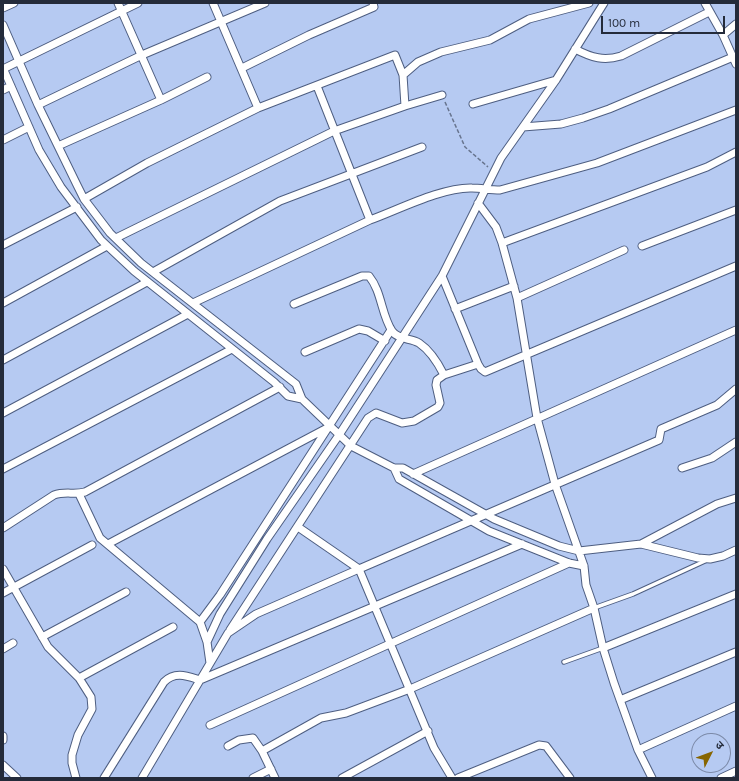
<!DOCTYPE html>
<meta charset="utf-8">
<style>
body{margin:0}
#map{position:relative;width:739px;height:781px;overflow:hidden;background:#b6caf2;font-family:Karla,"Noto Sans Devanagari",sans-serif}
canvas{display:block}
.frame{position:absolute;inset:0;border:4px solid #242b3a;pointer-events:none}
.north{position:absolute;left:691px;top:733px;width:40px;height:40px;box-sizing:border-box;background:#b6caf2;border:1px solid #7c8aa8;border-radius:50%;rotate:48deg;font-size:11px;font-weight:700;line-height:16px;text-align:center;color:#242b3a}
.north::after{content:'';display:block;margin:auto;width:14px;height:18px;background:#876500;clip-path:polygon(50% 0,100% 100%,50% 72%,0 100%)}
.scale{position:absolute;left:601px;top:16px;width:124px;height:18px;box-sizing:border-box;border:2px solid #242b3a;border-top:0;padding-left:5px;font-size:12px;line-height:14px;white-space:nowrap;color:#242b3a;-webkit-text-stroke:3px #b6caf2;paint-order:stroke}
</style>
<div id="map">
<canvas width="739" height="781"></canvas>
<div class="frame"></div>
<div class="north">उ</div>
<div class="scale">100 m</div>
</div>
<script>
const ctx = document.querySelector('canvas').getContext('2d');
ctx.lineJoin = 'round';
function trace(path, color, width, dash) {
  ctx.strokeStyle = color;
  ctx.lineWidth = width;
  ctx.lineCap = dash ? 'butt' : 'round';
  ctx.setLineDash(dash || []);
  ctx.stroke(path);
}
const path = new Path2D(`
 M445 102 465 147 488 167`);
const service = new Path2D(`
 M594 608 633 594 707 560
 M564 662 603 648`);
const minor = new Path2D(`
 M213 3 258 108 395 55 403 75 405 106 442 95
 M705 3 723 35 736 64
 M3 8 14 3
 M3 25 38 105 77 185 84 199 110 233 141 263 296 384 302 399 351 446 394 468H403L494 519 559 546 579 551 641 544 698 558 710 559 723 556 736 550
 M723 35 736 24
 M575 49C592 58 604 61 621 56L709 12
 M3 68 39 150 61 187 101 240 134 271 274 382 288 396 302 399
 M242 68 309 35 374 7 373 3
 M3 69 138 3
 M403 75 418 62 441 52 490 40 529 19 589 3
 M317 86 370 220C398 210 442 187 472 188 481 188 490 190 500 190L597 163 736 110
 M3 90 11 86
 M161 100 207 77
 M473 104 556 80
 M38 105 142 55 265 3
 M523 127 561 124 583 118 609 109 733 57
 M3 140 29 127
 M58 146 161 100 118 3
 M84 199 147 163 258 108
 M478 203 496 227 502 243 517 298 537 418 555 484 584 566 586 585 594 608 603 648 614 683 638 750 652 778
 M116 238 334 131 405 106
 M502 243 707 167 736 152
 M3 245 77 207
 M642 246 736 210
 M153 272 280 201 422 147
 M442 276 478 364 481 369 485 372 736 266
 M517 298 624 250
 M3 303 107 246
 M193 303 370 220
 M294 304 362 276H369C382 292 381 314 392 331 398 340 411 338 419 343 431 351 438 363 444 375
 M455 309 514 286
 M305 352 359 329 368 331 385 341
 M3 360 147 282
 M3 413 188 314
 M394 468 399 479 489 531 569 563 584 566
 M682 468 712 458 736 442
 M3 469 232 349
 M413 474 736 330
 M79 494 100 538 200 622
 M298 527 359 569 659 440 661 429 717 405 736 389
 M3 528 54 495C65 491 74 495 85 492L280 387
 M108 544 329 427
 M641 544 717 504 736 498
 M3 569 48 647 79 678 91 697 92 709 78 735 72 755V763L76 778
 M3 593 92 545
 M230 630 368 418 376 413 402 423 414 421 438 407 440 403 436 385 437 380 444 375 478 364
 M42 637 126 592
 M207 642 220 614 267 539 339 435 442 276 501 158 556 80 604 3
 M603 648 736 594
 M3 649 13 643
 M210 663 207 642 200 622 220 595 391 330
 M79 678 173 627
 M620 700 736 652
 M210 725 569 563
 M3 736V740
 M228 746 239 740 253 738 262 751 275 778
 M638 750 736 706
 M262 751 321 718 346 713 410 689 594 608
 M3 765 17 778
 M104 778 164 682C175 671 187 676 200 680L522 544
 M142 778 228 633 256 614 359 569 434 748 452 778
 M253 778 271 769
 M342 778 428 731
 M458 778 539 745 546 746 570 778
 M721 778 736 771`);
trace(service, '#4e5e81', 5.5);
trace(minor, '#4e5e81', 9);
trace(path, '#68758f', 1.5, [4, 2]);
trace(service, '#fff', 3.5);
trace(minor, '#fff', 7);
</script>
